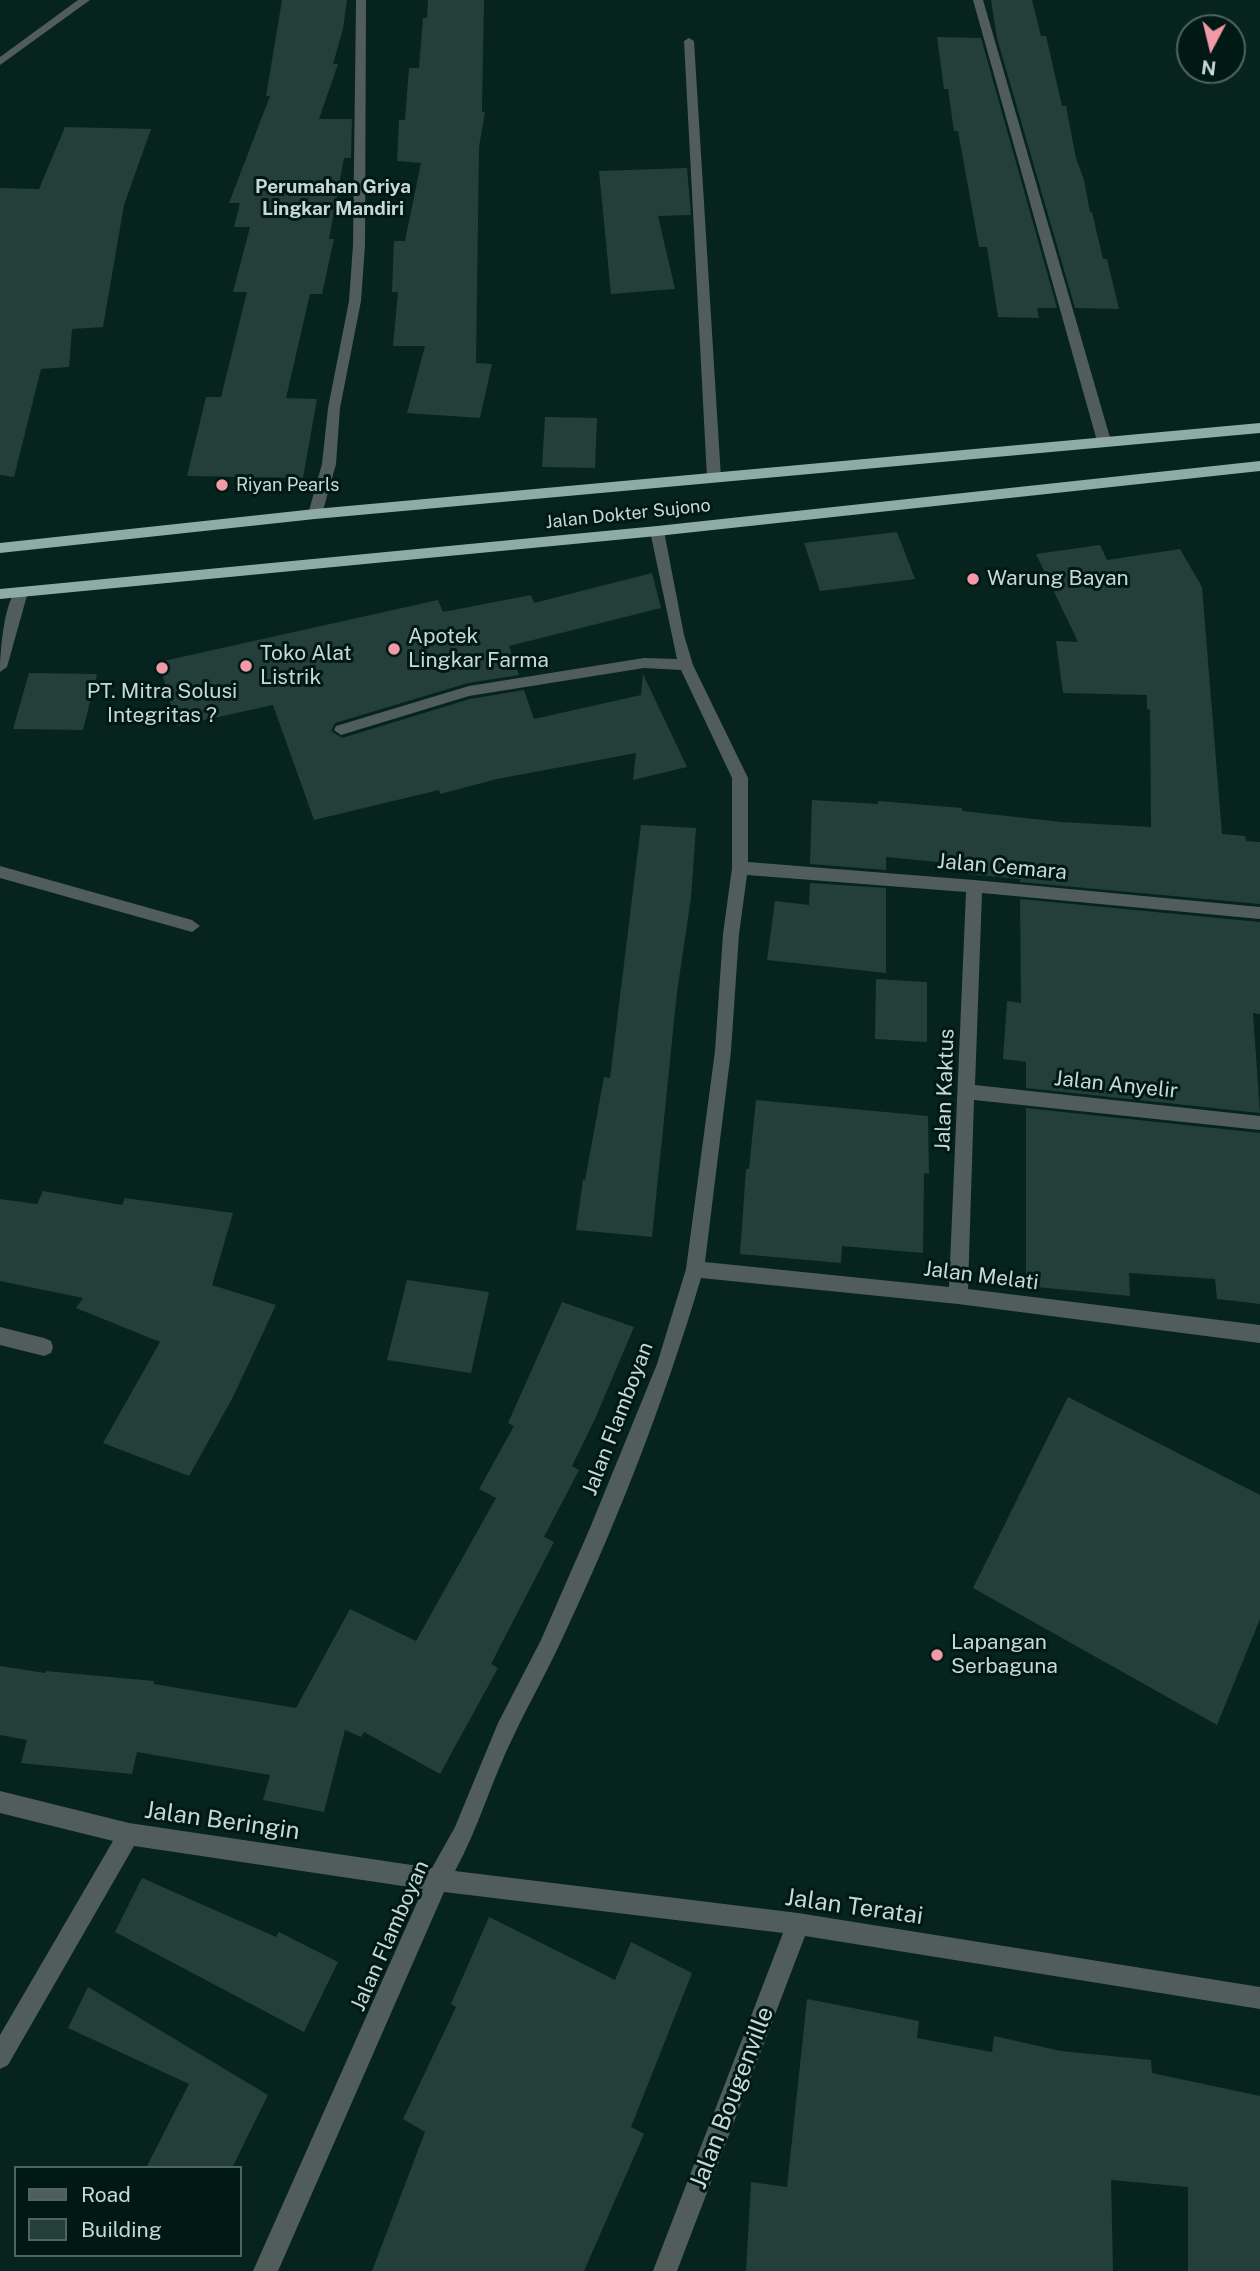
<!DOCTYPE html>
<style>
body{margin:0}
#map{position:relative;width:1260px;height:2271px;overflow:hidden;background:#06231e;font-family:"Public Sans",sans-serif}
canvas{display:block}
.legend{position:absolute;left:14px;top:2166px;width:228px;height:91px;box-sizing:border-box;background:#001914;border:2px solid #506561;margin:0;padding:9px 12px;list-style:none;font-size:21px;color:#c8d8d4}
.legend li{display:flex;align-items:center;gap:14px;height:35px}
.legend b{width:35px;border:2px solid #506561}
.north{position:absolute;left:1176px;top:14px;width:70px;height:70px;box-sizing:border-box;background:#001914;border:2px solid #506561;border-radius:50%;rotate:187deg;font-size:19px;font-weight:700;line-height:28px;text-align:center;color:#c8d8d4}
.north::after{content:'';display:block;margin:auto;width:24px;height:32px;background:#f39aa7;clip-path:polygon(50% 0,100% 100%,50% 72%,0 100%)}
</style>
<div id="map">
<canvas width="1260" height="2271"></canvas>
<ul class="legend">
<li><b style="height:9px;background:#515d5a"></b>Road</li>
<li><b style="height:19px;background:#243f3a"></b>Building</li>
</ul>
<div class="north">N</div>
</div>
<script>
const ctx = document.querySelector('canvas').getContext('2d');
ctx.lineJoin = 'round';
function fillPath(path, color) {
  ctx.fillStyle = color;
  ctx.fill(path, 'evenodd');
}
function trace(path, color, width, dash) {
  ctx.strokeStyle = color;
  ctx.lineWidth = width;
  ctx.lineCap = dash ? 'butt' : 'round';
  ctx.setLineDash(dash || []);
  ctx.stroke(path);
}
function drawText(font, color, halo, rows, align = 'center') {
  ctx.font = font + ' "Public Sans",sans-serif';
  ctx.lineWidth = 6;
  ctx.setLineDash([]);
  ctx.textBaseline = 'middle';
  ctx.strokeStyle = halo;
  ctx.fillStyle = color;
  for (const [text, x, y, turn = 0] of rows) {
    ctx.save();
    ctx.translate(x, y);
    ctx.rotate((+turn || 0) * Math.PI / 180);
    ctx.textAlign = isNaN(turn) ? turn : align;
    if (halo) ctx.strokeText(text, 0, 0);
    ctx.fillText(text, 0, 0);
    ctx.restore();
  }
}
const building = new Path2D(`
 M282 0H347L343 29 333 64H338L319 119H352L351 158H344L329 239H334L322 294H310L286 398 317 399 303 478 187 476 206 397H221L247 292H233L250 227H234L240 203H229L270 96H266Z
 M428 0H484L482 112H485L479 147 476 363 492 364 480 418 407 413 425 346H393L398 292H392L394 241H405L421 163 397 161 399 120H405L409 68H419L423 18H427Z
 M991 0H1032L1041 36H1046L1062 106H1066L1076 158 1084 180 1090 212H1092L1103 259H1107L1119 309 1075 308 997 38Z
 M937 37 981 38 1057 308H1037L1039 318 998 317 987 247H979L958 131H954L948 89H944Z
 M65 127 151 129 124 205 103 327 72 329 69 367 41 369 14 477 0 475V188L39 189Z
 M687 168 691 215 658 216 675 289 611 294 599 171Z
 M545 417 597 418 595 468 542 467Z
 M897 532 915 579 820 591 804 543Z
 M1100 545 1107 560 1180 549 1202 587 1222 834 1245 836 1246 841 1260 842V904L1020 882V879L968 874V865L886 857V870L810 864 812 800 878 804V801L962 808V811L1062 822 1151 827 1150 710 1147 709V695L1063 693 1056 641 1078 642 1036 554Z
 M652 573 661 608 509 646 519 675 468 683 335 723 331 731 342 738 470 699 524 690 534 719 641 695 643 674 687 767 633 780 636 753 497 779 440 794 439 790 314 820 273 705 177 726 159 662 438 600 443 612 531 595 534 603Z
 M29 673 97 674 83 730 13 729Z
 M641 825 696 828 691 898 677 992 652 1237 576 1230 583 1180H585L604 1077 610 1078Z
 M810 883 886 888V973L767 960 775 901 809 905Z
 M1020 899 1260 922V1014L1253 1013 1260 1113 1026 1088V1062L1003 1059 1007 1001 1021 1003Z
 M876 979 927 982V1042L875 1039Z
 M756 1100 928 1116 929 1174 924 1173 923 1253 842 1246 841 1263 740 1254 746 1169H749Z
 M1026 1108 1260 1133V1304L1217 1299 1215 1279 1129 1273 1130 1296 1026 1286Z
 M43 1191 122 1205 125 1198 233 1213 212 1285 276 1305 233 1397 189 1476 103 1443 160 1342 76 1308 83 1298 0 1281V1199L37 1204Z
 M407 1280 489 1292 471 1373 387 1360Z
 M562 1302 634 1327 595 1419 572 1466 579 1470 544 1537 554 1542 491 1664 498 1668 440 1774 364 1732 361 1737 345 1730 324 1812 263 1800 270 1775 137 1752 132 1774 21 1763 27 1740 0 1735V1666L45 1673 46 1671 154 1681V1684L296 1708 350 1609 416 1641 496 1498 479 1489 514 1426 508 1423Z
 M1068 1397 1260 1495V1619L1217 1725 973 1588Z
 M142 1878 276 1937 279 1932 338 1962 304 2032 115 1932Z
 M489 1917 615 1980 631 1942 692 1973 631 2127 644 2134 584 2271H372L425 2132 403 2119 456 2007 451 2004Z
 M88 1987 268 2095 232 2168H146L189 2084 68 2028Z
 M807 1999 919 2021 917 2038 992 2052 994 2036 1061 2051 1151 2060 1152 2073 1260 2096V2271H1188V2187L1111 2180 1113 2271H746L751 2182 787 2187Z`);
const minor = new Path2D(`
 M356 0H366L365 245 361 301 340 408 336 464 322 514 315 519 308 514 322 464 328 408 349 301 353 245Z
 M973 0H983L1111 441 1109 444H1099L1097 441Z
 M689 38 694 41 721 478 714 482 707 478 684 41Z
 M657 526 664 531 684 635 693 665 748 778V862L974 880 1260 907V919L982 893 975 1085 1260 1116V1130L974 1100 968 1289 1260 1325V1343L958 1304 701 1278C663 1406 613 1533 555 1654 542 1681 527 1707 514 1735 492 1779 479 1827 455 1871L798 1913 1260 1987V2009L805 1936 677 2271H653L783 1933 444 1892 278 2271H253L423 1889 134 1846 8 2065 0 2069V2035L113 1841 0 1813V1791L129 1823 432 1868 455 1827 498 1723 541 1640 590 1528 657 1364 686 1269 715 1051 723 934 732 868V778L681 670 644 668 469 696 341 735 334 730 336 726 469 686 644 658 677 659 650 531ZM747 875 966 892 949 1287 705 1262 731 1051 739 934Z
 M21 587 28 592 7 667 0 672C0 655 4 593 21 587Z
 M0 866 192 920 200 926 192 932 0 878Z
 M0 1327 44 1338 51 1341 53 1347 51 1353 44 1356 0 1345Z`);
const tertiary = new Path2D(`
 M78 0H90L0 65V57Z`);
const trunk = new Path2D(`
 M1260 423V433L315 519 0 553V543L315 509Z
 M1260 461V471L657 536 0 599V589L657 526Z`);
const markers = [
 [222,485,7,"#f39aa7"],
 [973,579,7,"#f39aa7"],
 [394,649,7,"#f39aa7"],
 [246,666,7,"#f39aa7"],
 [162,668,7,"#f39aa7"],
 [937,1655,7,"#f39aa7"]
];
const farPoinames = [
 ["Riyan Pearls",236,485]
];
const farStreetnames = [
 ["Jalan Dokter Sujono",628,514,-6]
];
const farNeighbourhoodnames = [
 ["Perumahan Griya",333,187],
 ["Lingkar Mandiri",333,209]
];
const poiNames = [
 ["Warung Bayan",987,579],
 ["Apotek",408,637],
 ["Lingkar Farma",408,661],
 ["Toko Alat",260,654],
 ["Listrik",260,678],
 ["PT. Mitra Solusi",162,692,"center"],
 ["Integritas ?",162,716,"center"],
 ["Lapangan",951,1643],
 ["Serbaguna",951,1667]
];
const streetNames = [
 ["Jalan Cemara",1002,867,5],
 ["Jalan Anyelir",1116,1085,6],
 ["Jalan Kaktus",945,1090,-88],
 ["Jalan Melati",981,1276,7],
 ["Jalan Flamboyan",618,1419,-69],
 ["Jalan Flamboyan",390,1936,-66]
];
const nearStreetnames = [
 ["Jalan Beringin",222,1821,8],
 ["Jalan Teratai",854,1907,8],
 ["Jalan Bougenville",732,2098,-69]
];
fillPath(building, '#243f3a');
fillPath(minor, '#515d5a');
fillPath(tertiary, '#515d5a');
fillPath(trunk, '#8eaba4');
for (const [x, y, r, color] of markers) {
  const dot = new Path2D();
  dot.arc(x, y, r, 0, 2 * Math.PI);
  ctx.fillStyle = color;
  ctx.fill(dot);
  trace(dot, '#001914', 2.5);
}
drawText('18px', '#c8d8d4', '#001914', farPoinames, 'left');
drawText('18px', '#c8d8d4', '#001914', farStreetnames);
drawText('bold 19px', '#c8d8d4', '#001914', farNeighbourhoodnames);
drawText('21px', '#c8d8d4', '#001914', poiNames, 'left');
drawText('21px', '#c8d8d4', '#001914', streetNames);
drawText('24px', '#c8d8d4', '#001914', nearStreetnames);
</script>
